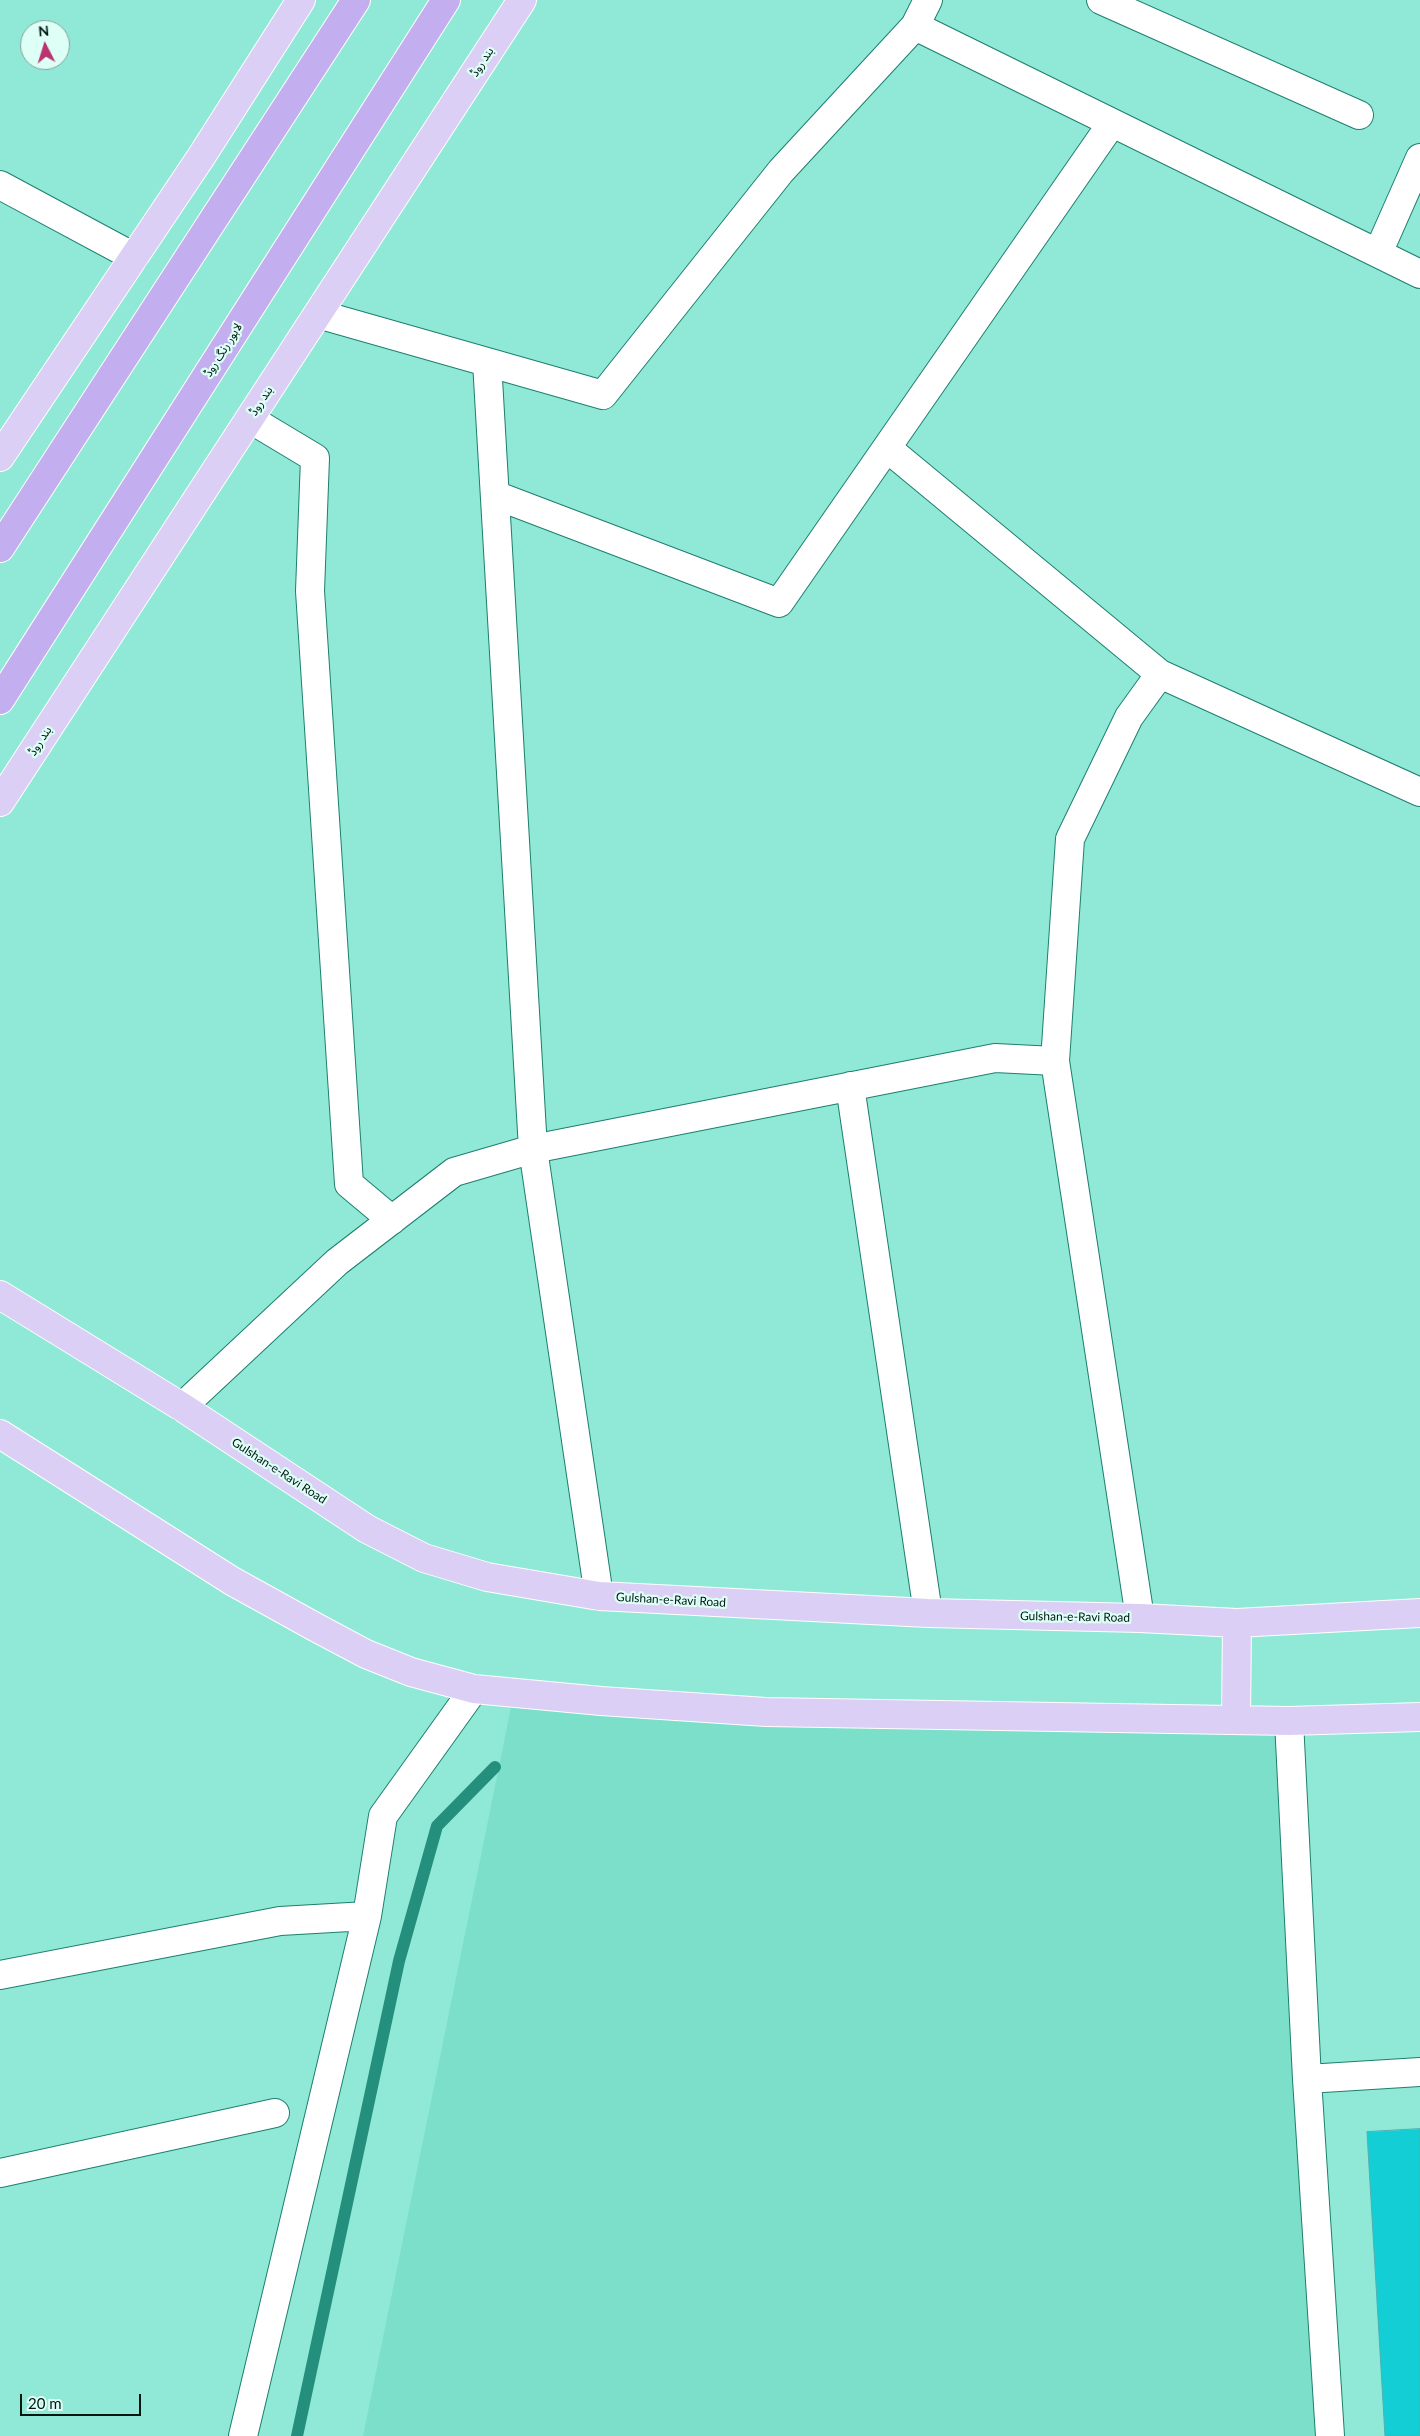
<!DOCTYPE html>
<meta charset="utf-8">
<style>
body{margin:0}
#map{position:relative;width:1420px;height:2436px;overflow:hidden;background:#90e9d6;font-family:Lato,sans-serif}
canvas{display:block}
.north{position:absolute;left:20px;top:20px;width:50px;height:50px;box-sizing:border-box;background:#ddfff6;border:1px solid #85a29a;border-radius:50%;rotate:355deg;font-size:14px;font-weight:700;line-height:20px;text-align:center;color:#001611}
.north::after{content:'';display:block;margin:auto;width:18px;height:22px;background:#bb326e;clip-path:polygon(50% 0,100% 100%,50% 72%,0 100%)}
.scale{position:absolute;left:20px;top:2394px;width:121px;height:22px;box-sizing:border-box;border:2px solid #001611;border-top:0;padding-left:6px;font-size:15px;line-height:18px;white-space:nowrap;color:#001611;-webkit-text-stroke:4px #ddfff6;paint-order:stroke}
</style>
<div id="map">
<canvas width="1420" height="2436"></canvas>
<div class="north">N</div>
<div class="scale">20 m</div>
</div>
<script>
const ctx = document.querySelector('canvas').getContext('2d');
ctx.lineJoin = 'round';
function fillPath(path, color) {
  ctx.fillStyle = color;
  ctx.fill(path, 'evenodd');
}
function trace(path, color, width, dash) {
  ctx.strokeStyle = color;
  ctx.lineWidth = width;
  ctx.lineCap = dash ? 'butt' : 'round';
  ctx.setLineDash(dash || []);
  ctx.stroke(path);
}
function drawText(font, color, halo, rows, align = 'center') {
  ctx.font = font + ' Lato,"Noto Sans Arabic",sans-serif';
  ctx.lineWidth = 4.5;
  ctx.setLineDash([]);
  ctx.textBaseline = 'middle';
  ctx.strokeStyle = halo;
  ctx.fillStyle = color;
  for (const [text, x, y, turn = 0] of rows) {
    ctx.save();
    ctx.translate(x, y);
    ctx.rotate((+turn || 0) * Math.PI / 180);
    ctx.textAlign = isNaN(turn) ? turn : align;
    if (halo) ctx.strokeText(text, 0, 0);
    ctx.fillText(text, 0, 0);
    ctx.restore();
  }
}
const built = new Path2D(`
 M517 1678 595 1691 734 1702 1293 1712 1330 2436H363Z`);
const stream = new Path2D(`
 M297 2436 399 1961 437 1826 495 1767`);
const building = new Path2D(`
 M1420 2129V2436H1385L1367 2132Z`);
const minor = new Path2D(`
 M1101 0 1359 115
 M915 26 1420 274
 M0 185 134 257
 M1378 253 1420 158
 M318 314 603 395 781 171 915 26 928 0
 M487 362 533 1149 599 1596
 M250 419 315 458 310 591 349 1184 392 1220
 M887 448 1160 674
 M495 495 779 603 1112 123
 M1055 1061 1140 1618
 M850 1086 928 1613
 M182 1407 337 1262 454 1172 533 1149 995 1058 1055 1061 1070 839 1129 717 1160 674 1420 792
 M1289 1721 1307 2079 1330 2436
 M0 1975 280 1921 367 1916
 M1307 2079 1420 2072
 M0 2173 275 2113
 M243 2436 367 1916 383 1816 474 1689`);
const major = new Path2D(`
 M0 457 201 157 301 0
 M0 802 522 0
 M0 1295 182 1407 367 1529 424 1558 487 1577 599 1596 928 1613 1140 1618 1237 1623 1420 1613
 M0 1434 232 1581 317 1628 366 1654 411 1672 474 1689 601 1701 766 1712 1289 1721 1420 1717
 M1236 1720 1237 1623`);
const highway = new Path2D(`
 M0 548 356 0
 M0 700 446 0`);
const streetNames = [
 ["بند روڈ",482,62,-57],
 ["لاہور رنگ روڈ",223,350,-58],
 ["بند روڈ",261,401,-57],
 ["بند روڈ",40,741,-57],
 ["Gulshan-e-Ravi Road",279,1471,33],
 ["Gulshan-e-Ravi Road",671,1600,3],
 ["Gulshan-e-Ravi Road",1075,1617,1]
];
fillPath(built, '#7bdfca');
trace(stream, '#258f7d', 12);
fillPath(building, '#13cfd5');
trace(building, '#4fb0b3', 1);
trace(minor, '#1d7f6f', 30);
trace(major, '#fff', 30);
trace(highway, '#fff', 30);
trace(minor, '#fff', 28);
trace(major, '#dbcff5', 28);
trace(highway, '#c3afef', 28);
drawText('12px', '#001611', '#ddfff6', streetNames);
</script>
